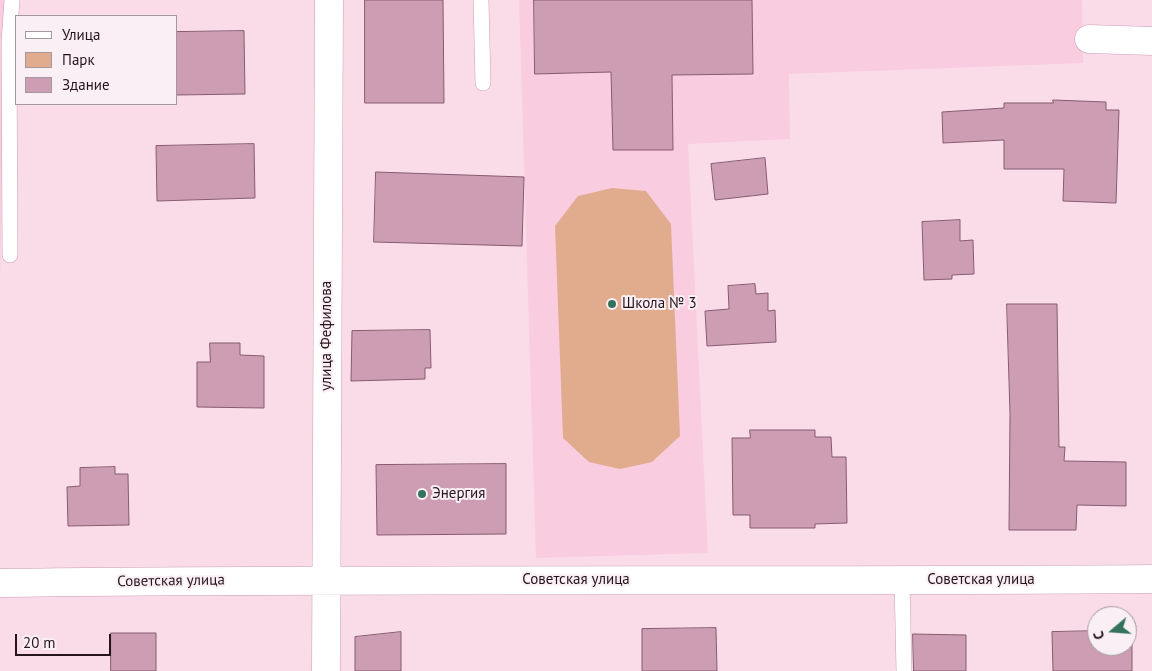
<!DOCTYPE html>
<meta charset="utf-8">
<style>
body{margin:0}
#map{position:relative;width:1152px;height:671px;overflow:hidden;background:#fadce9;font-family:"PT Sans",sans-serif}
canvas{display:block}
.legend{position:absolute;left:15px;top:15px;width:162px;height:90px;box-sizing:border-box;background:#faeff4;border:1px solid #a5979e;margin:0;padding:6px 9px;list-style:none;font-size:15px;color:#25141c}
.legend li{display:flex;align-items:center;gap:10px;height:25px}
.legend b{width:25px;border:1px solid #a5979e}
.north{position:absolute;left:1087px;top:606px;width:50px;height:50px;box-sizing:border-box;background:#faeff4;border:1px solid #a5979e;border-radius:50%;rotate:252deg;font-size:14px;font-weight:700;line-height:20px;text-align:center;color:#25141c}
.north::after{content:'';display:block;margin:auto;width:18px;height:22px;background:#34725e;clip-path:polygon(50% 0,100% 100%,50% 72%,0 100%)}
.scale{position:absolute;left:15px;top:634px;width:96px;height:22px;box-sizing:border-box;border:2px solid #25141c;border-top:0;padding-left:6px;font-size:15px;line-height:18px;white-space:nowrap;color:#25141c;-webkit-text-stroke:4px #faeff4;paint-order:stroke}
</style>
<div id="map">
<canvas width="1152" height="671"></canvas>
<ul class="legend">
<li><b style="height:6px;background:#fff"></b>Улица</li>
<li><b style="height:14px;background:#e1ac8e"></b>Парк</li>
<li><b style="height:14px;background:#cd9eb3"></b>Здание</li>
</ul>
<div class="north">С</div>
<div class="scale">20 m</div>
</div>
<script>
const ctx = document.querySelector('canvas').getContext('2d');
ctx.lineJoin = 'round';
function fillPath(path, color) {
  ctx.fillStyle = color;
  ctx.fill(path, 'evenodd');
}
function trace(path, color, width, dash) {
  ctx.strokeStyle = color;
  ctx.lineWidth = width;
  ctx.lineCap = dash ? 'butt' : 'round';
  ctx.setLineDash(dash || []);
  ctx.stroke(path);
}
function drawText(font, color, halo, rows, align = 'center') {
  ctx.font = font + ' "PT Sans",sans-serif';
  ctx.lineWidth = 4;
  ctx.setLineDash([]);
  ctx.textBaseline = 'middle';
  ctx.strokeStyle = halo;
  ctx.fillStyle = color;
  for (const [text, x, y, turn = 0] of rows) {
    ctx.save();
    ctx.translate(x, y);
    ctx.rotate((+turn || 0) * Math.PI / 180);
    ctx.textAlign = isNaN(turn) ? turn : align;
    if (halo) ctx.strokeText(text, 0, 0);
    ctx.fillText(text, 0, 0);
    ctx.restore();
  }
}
const built = new Path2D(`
 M0 0H5L0 284Z
 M519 0H1082L1083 63 789 74 790 139 688 144 708 553 536 558Z`);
const green = new Path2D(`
 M612 188 646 191 671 224 680 436 652 462 620 469 589 462 563 438 555 226 578 196Z`);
const building = new Path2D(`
 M365 0H443L444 103H365Z
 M534 0H752L753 74 672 75 673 150H613L611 72 535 74Z
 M244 31 245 94 176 95V32Z
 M1053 100 1106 102V110H1119L1116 203 1063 201 1064 169H1004V140L943 143 942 112 1004 108V103H1053Z
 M254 144 255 198 157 201 156 146Z
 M765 158 768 194 715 200 711 164Z
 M376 172 524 177 522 246 374 242Z
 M960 220V241L973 240 974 274 952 275V279L924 280 922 222Z
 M755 284 756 294 768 293V311L775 310 776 342 707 346 705 311 729 309 728 286Z
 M1007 304H1057L1059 447H1065L1064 461 1126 462V506L1077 505 1076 530H1009L1010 414Z
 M430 330 431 368H425V379L351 381 352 331Z
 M210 343H240V355L264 356V408L197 407V362H210Z
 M750 430H815V437H831L832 457H846L847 523 815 524V528H750V515H733L732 438H750Z
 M506 464V534L377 535 376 465Z
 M115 467V474H128L129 525 68 526 67 487 80 486V468Z
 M716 628 717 671H642V629Z
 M1097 631V646H1127V631H1132V671H1053L1052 632Z
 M401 632V671H355V637Z
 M111 633H156V671H111Z
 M913 634 966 635V671H914Z`);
const lane = new Path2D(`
 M481 0 483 83
 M10 255 9 42 12 0
 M902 581 904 671`);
const street = new Path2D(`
 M1089 39 1152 41`);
const secondary = new Path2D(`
 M0 583C384 578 768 582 1152 579
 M326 671 329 0`);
const markers = [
 [612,304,5,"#34725e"],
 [422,494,5,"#34725e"]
];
const poiNames = [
 ["Школа № 3",622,304],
 ["Энергия",432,494]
];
const streetNames = [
 ["улица Фефилова",327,336,-90],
 ["Советская улица",576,580],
 ["Советская улица",981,580],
 ["Советская улица",171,581,-1]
];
fillPath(built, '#facce0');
fillPath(green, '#e1ac8e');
fillPath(building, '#cd9eb3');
trace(building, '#865b6f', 1);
trace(lane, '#cc9db3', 16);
trace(street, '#cc9db3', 29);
trace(secondary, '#cc9db3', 29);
trace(lane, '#fff', 15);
trace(street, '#fff', 28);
trace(secondary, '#fff', 28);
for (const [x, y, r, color] of markers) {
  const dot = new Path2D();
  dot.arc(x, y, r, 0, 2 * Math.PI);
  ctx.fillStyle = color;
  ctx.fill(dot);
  trace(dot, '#faeff4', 2);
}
drawText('15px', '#25141c', '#faeff4', poiNames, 'left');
drawText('15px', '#25141c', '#faeff4', streetNames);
</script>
